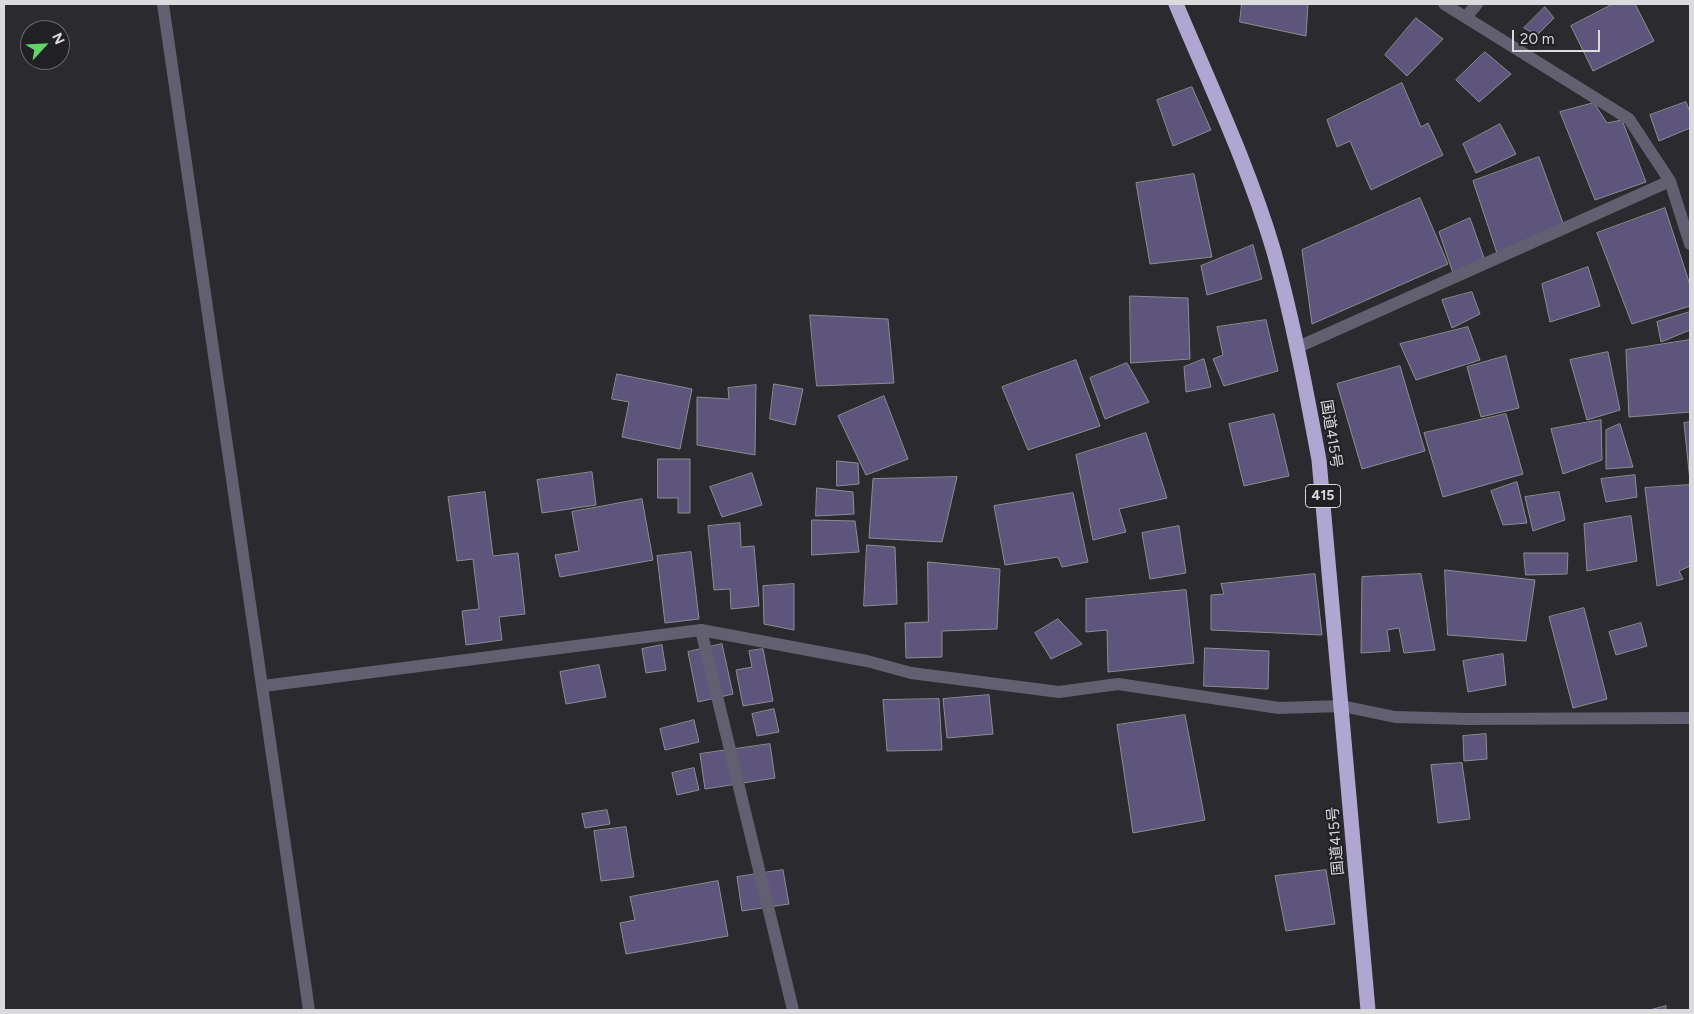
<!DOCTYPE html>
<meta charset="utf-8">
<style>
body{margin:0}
#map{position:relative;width:1694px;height:1014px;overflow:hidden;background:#2b2a2e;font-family:Figtree,sans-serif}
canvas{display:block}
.frame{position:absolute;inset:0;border:5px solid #dbdadd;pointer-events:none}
.north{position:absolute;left:20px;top:20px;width:50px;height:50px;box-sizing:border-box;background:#212024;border:1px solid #6b6a6e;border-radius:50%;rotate:65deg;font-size:14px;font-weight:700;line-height:20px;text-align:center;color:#dbdadd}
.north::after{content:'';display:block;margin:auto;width:18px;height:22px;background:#64d468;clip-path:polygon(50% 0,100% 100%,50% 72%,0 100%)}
.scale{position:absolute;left:1512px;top:30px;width:88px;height:22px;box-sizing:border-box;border:2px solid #dbdadd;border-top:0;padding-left:6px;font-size:15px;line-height:18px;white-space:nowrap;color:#dbdadd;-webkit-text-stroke:4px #212024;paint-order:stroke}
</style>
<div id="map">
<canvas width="1694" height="1014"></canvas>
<div class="frame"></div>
<div class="north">N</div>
<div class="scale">20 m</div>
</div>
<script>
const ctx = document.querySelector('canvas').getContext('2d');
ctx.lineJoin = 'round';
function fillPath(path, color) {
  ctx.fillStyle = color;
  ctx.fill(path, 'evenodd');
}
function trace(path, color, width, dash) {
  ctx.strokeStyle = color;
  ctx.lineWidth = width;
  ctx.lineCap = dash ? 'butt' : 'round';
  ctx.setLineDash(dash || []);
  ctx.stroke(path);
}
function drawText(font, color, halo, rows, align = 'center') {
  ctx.font = font + ' Figtree,"Noto Sans JP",sans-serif';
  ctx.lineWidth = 4;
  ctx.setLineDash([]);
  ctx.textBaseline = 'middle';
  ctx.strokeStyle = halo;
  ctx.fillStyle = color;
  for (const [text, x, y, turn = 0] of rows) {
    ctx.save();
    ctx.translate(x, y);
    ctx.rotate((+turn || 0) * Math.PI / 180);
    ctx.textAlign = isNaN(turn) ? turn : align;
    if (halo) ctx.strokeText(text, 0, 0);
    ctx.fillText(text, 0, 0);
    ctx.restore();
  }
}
const building = new Path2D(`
 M1242 4H1308L1306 36 1240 22Z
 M1613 4H1635L1654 41 1593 71 1571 26Z
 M1545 7 1554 18 1537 35 1524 28Z
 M1416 18 1443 39 1407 76 1385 55Z
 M1485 52 1511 74 1479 102 1456 80Z
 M1402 83 1421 127 1428 123 1443 155 1371 190 1350 141 1337 147 1327 120Z
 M1192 87 1211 130 1173 146 1157 100Z
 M1686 102 1690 112V128L1659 141 1650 115Z
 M1594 103 1607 123 1622 120 1646 182 1595 200 1560 112Z
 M1500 124 1516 154 1476 173 1463 144Z
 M1539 157 1563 223 1497 253 1473 181Z
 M1194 174 1212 257 1150 264 1136 183Z
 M1420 198 1448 264 1312 324 1302 250Z
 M1665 208 1690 285V306L1632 324 1597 233Z
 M1470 218 1484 258 1453 273 1439 232Z
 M1253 245 1262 279 1207 295 1201 266Z
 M1588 267 1600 306 1550 322 1542 284Z
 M1472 292 1480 314 1452 328 1442 300Z
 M1130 296 1188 298 1190 359 1131 363Z
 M1690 312V330L1661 342 1657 322Z
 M810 315 888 319 894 383 817 386Z
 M1266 320 1278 371 1224 386 1213 359 1223 355 1217 327Z
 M1468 327 1480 360 1416 380 1400 344Z
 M1690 340V412L1629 417 1626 350Z
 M1608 352 1620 410 1587 420 1570 360Z
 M1506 356 1519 408 1481 417 1467 367Z
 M1204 359 1211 387 1186 392 1184 367Z
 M1076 360 1100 426 1028 450 1002 387Z
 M1127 363 1149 402 1105 419 1090 378Z
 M1400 366 1425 451 1362 469 1337 384Z
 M617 374 692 389 680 449 622 437 629 402 612 399Z
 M774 384 803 389 795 425 770 419Z
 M756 385 755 455 697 445V397L729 399 728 388Z
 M884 396 908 459 866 475 838 416Z
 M1274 414 1289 476 1244 486 1229 424Z
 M1506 414 1523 474 1443 497 1424 433Z
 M1601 420 1602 460 1563 474 1551 429Z
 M1690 422V481L1684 423Z
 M1620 424 1633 467 1606 469V430Z
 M1146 433 1167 498 1119 509 1126 532 1093 540 1076 455Z
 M658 459H690V513H678V498H658Z
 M837 461 858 463 859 484 837 486Z
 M592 472 596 505 542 513 537 480Z
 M752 473 762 505 722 517 710 487Z
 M1635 475 1637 497 1606 502 1601 479Z
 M957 477 942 542 869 538 873 479Z
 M1517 482 1527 523 1503 525 1491 491Z
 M1690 485V566L1679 571 1683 579 1657 586 1645 488Z
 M817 488 853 492 854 514 816 516Z
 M485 492 493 556 518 553 525 614 499 617 502 640 466 645 462 611 479 609 473 559 457 561 448 497Z
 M1559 492 1565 520 1533 531 1525 497Z
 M1073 493 1088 562 1062 567 1058 557 1005 565 994 506Z
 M642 499 653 560 560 577 555 555 579 551 572 512Z
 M1631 516 1637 561 1587 571 1584 524Z
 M812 520 855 521 859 552 812 555Z
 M740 523 741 547 754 546 759 606 731 609 730 589 714 590 708 526Z
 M1179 526 1186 573 1150 579 1142 533Z
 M867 545 895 547 897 604 864 606Z
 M691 552 699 619 665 623 657 556Z
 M1524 553H1568L1567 574 1526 575Z
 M928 562 1000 569 997 629 942 631V657L906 658 905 623 928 622Z
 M1445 570 1535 580 1526 641 1448 635Z
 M1315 574 1322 635 1211 630V595L1224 594 1221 584Z
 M1421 574 1435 650 1404 653 1399 628 1387 630 1390 651 1361 653 1362 577Z
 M794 584V630L764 624 763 586Z
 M1186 590 1194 663 1108 672 1107 630 1086 632V599Z
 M1584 608 1607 699 1573 708 1549 617Z
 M1058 619 1082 644 1051 659 1035 633Z
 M1641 623 1647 646 1616 655 1609 632Z
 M722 644 733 694 698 702 688 652Z
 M662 645 666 670 646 673 642 649Z
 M1205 648 1269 651 1268 689 1204 686Z
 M763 649 773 701 743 706 736 670 752 667 749 651Z
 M1503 654 1506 685 1468 692 1463 661Z
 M599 665 606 697 566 704 560 672Z
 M989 695 993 734 947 738 943 699Z
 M939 699 942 750 887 751 883 700Z
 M774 709 779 732 757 736 752 714Z
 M1185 715 1205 820 1133 833 1117 725Z
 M694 720 699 742 665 750 660 729Z
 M1486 734 1487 759 1464 761 1463 736Z
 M770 744 775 778 705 789 700 754Z
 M1462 763 1470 819 1438 823 1431 765Z
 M694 768 699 790 677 795 672 773Z
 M607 810 610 824 585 828 582 814Z
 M626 827 634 877 601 881 594 831Z
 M783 870 789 904 742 911 737 877Z
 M1326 870 1335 924 1286 931 1275 876Z
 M718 881 728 936 626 954 620 923 635 920 630 897Z
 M1666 1006V1010H1650Z`);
const street = new Path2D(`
 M163 4 309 1010
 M1444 4 1629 119 1670 181 1690 244
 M1466 17 1477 4
 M1298 347 1670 181
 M701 630 793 1010
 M263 686 701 630 867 661 911 673 1059 692 1118 684 1279 708 1342 706 1395 717 1468 719 1690 718`);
const highway = new Path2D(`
 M1176 4C1210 85 1249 167 1274 252 1293 320 1306 390 1319 460L1368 1010`);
const shields = [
 [1323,496,35]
];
const shieldNames = [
 ["415",1323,496]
];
const streetNames = [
 ["国道415号",1331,434,81],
 ["国道415号",1336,841,-95]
];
fillPath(building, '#5e557c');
trace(building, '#8d8c91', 1);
trace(street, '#625f70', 12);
trace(highway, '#afa6d1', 15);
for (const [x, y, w] of shields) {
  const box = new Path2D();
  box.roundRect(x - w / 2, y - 11.5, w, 23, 4);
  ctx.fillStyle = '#212024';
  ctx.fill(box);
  trace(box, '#dbdadd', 1);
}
drawText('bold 14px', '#dbdadd', null, shieldNames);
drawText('15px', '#dbdadd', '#212024', streetNames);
</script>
